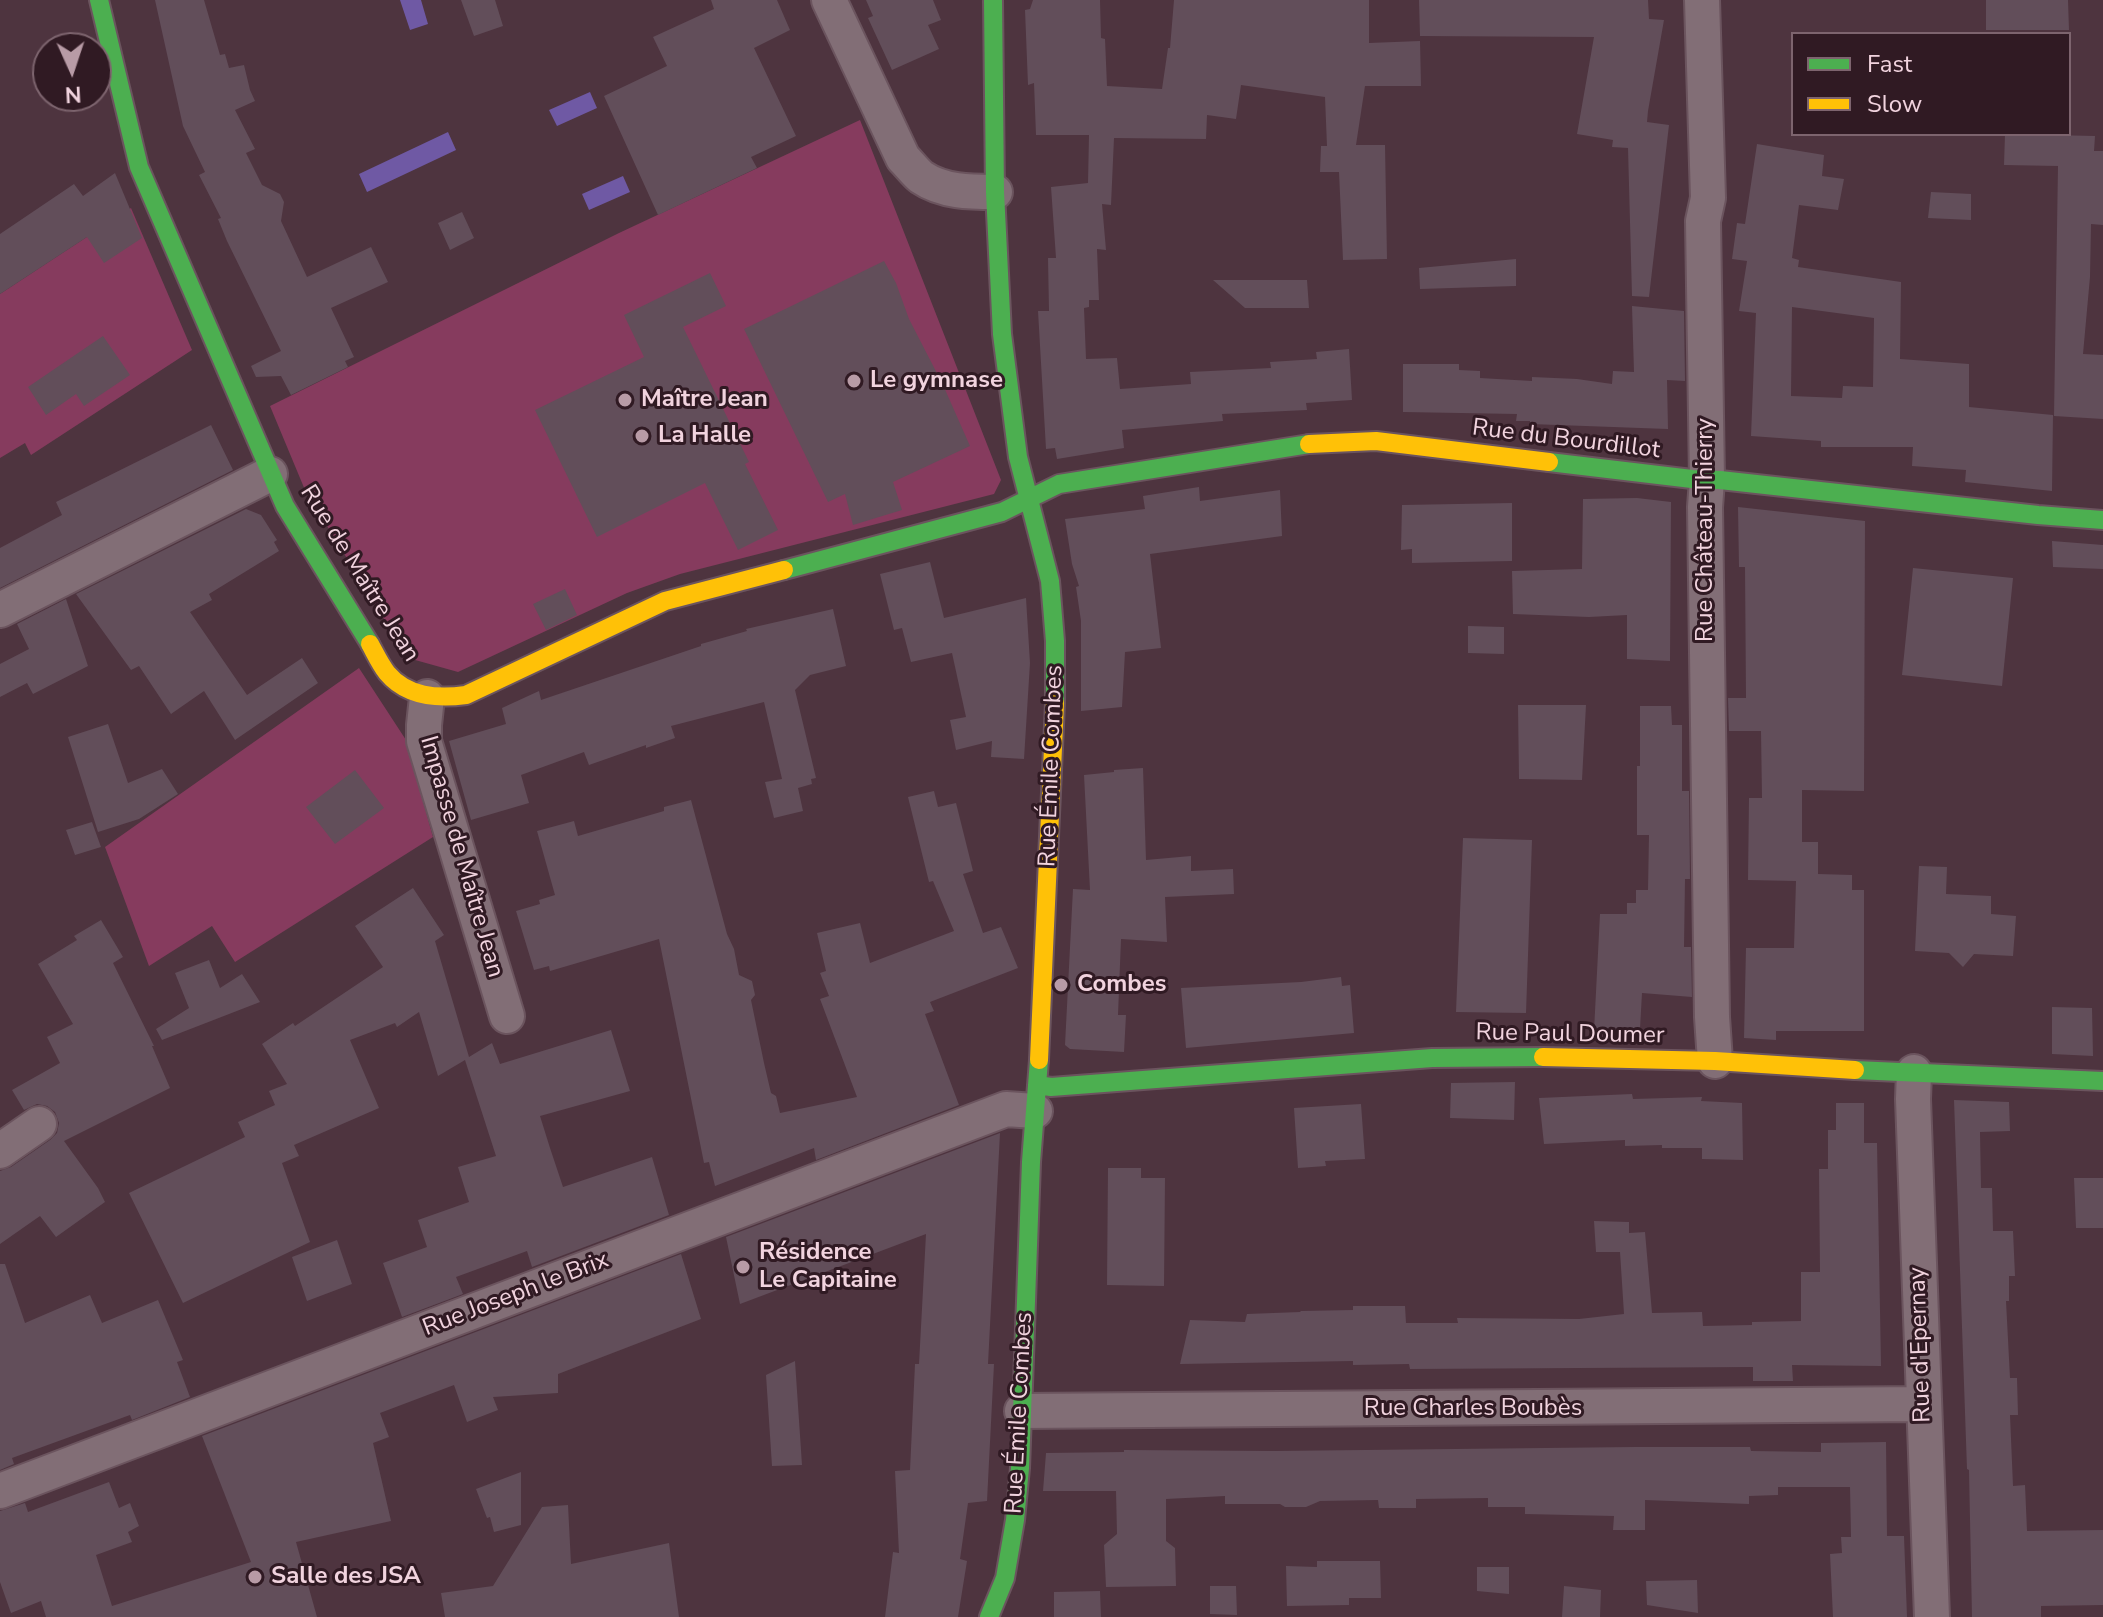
<!DOCTYPE html>
<meta charset="utf-8">
<style>
body{margin:0}
#map{position:relative;width:2103px;height:1617px;overflow:hidden;background:#4e343f;font-family:"Nunito Sans",sans-serif}
canvas{display:block}
.legend{position:absolute;left:1791px;top:32px;width:280px;height:104px;box-sizing:border-box;background:#301a23;border:2px solid #7d646e;margin:0;padding:10px 14px;list-style:none;font-size:24px;color:#f1d3de}
.legend li{display:flex;align-items:center;gap:16px;height:40px}
.legend b{width:40px;border:2px solid #7d646e}
.north{position:absolute;left:32px;top:32px;width:80px;height:80px;box-sizing:border-box;background:#301a23;border:2px solid #7d646e;border-radius:50%;rotate:177deg;font-size:22px;font-weight:700;line-height:32px;text-align:center;color:#f1d3de}
.north::after{content:'';display:block;margin:auto;width:28px;height:36px;background:#b89ba6;clip-path:polygon(50% 0,100% 100%,50% 72%,0 100%)}
</style>
<div id="map">
<canvas width="2103" height="1617"></canvas>
<ul class="legend">
<li><b style="height:10px;background:#4caf50"></b>Fast</li>
<li><b style="height:10px;background:#ffc107"></b>Slow</li>
</ul>
<div class="north">N</div>
</div>
<script>
const ctx = document.querySelector('canvas').getContext('2d');
ctx.lineJoin = 'round';
function fillPath(path, color) {
  ctx.fillStyle = color;
  ctx.fill(path, 'evenodd');
}
function trace(path, color, width, dash) {
  ctx.strokeStyle = color;
  ctx.lineWidth = width;
  ctx.lineCap = dash ? 'butt' : 'round';
  ctx.setLineDash(dash || []);
  ctx.stroke(path);
}
function drawText(font, color, halo, rows, align = 'center') {
  ctx.font = font + ' "Nunito Sans",sans-serif';
  ctx.lineWidth = 6;
  ctx.setLineDash([]);
  ctx.textBaseline = 'middle';
  ctx.strokeStyle = halo;
  ctx.fillStyle = color;
  for (const [text, x, y, turn = 0] of rows) {
    ctx.save();
    ctx.translate(x, y);
    ctx.rotate((+turn || 0) * Math.PI / 180);
    ctx.textAlign = isNaN(turn) ? turn : align;
    if (halo) ctx.strokeText(text, 0, 0);
    ctx.fillText(text, 0, 0);
    ctx.restore();
  }
}
const green = new Path2D(`
 M860 120 1001 480 994 494 680 574 627 593 458 672 408 658 305 490 270 406 619 233Z
 M131 208 192 350 31 455 25 443 0 458V294Z
 M359 668 406 740 433 837 235 962 212 926 149 966 105 847Z`);
const water = new Path2D(`
 M400 0H421L428 24 410 30Z
 M590 92 597 108 557 126 549 110Z
 M448 132 456 150 367 192 359 174Z
 M623 176 630 192 589 210 582 194Z`);
const building = new Path2D(`
 M155 0H204L220 55 225 54 229 68 244 65 250 90 255 101 235 110 255 149 246 153 262 185 280 194 284 202 281 221 307 277 371 247 388 282 331 308 354 357 345 361 348 367 291 395 281 376 256 377 251 366 281 351 227 241 218 219 221 218 199 175 205 172 183 126Z
 M461 0H495L503 26 474 36Z
 M711 0H777L790 30 754 48 796 136 751 157 757 168 658 215 604 96 667 66 653 37 714 9Z
 M866 0H933L941 20 928 25 939 49 892 70 868 18 873 16Z
 M1033 0H1100L1101 38 1105 39 1107 86 1162 89 1168 48H1170L1174 0H1369V43L1420 41 1421 86H1365L1356 145H1385L1387 259 1343 260 1339 172H1320L1321 146H1327L1325 97 1241 85 1236 119 1207 115 1206 139 1114 138 1111 205 1102 204 1106 250 1097 249 1099 300H1089V307L1084 308 1086 359 1117 358 1120 389 1191 384 1190 372 1271 368 1270 362 1317 359 1316 352 1349 349 1352 400 1306 403 1307 410 1222 414 1223 421 1122 430 1124 448 1057 459 1055 448 1046 449 1038 311H1049L1048 258H1056L1051 187 1088 183 1089 135H1036L1034 83 1028 85 1025 10 1030 9Z
 M1419 0H1648L1649 19 1664 20 1648 111 1647 122 1669 125 1649 297 1632 296 1628 148 1612 147 1613 140 1577 134 1594 37 1420 36Z
 M1986 0H2068L2069 30H1986Z
 M2005 134 2095 136 2094 151H2103V225L2091 224 2090 277 2083 354 2103 355V419L2054 416 2058 166 2004 165Z
 M1757 144 1824 155 1822 176 1844 179 1838 210 1799 205 1792 258 1799 260 1798 267 1901 282 1900 359 1969 364V407L2053 415 2052 491 1965 482 1966 470 1912 466 1913 447H1821V441L1751 436 1756 313 1739 311 1747 261 1732 259 1737 223 1745 224ZM1792 307 1874 318 1873 387 1843 386 1842 398 1791 396Z
 M115 173 142 238 104 263 87 237 0 294V234L74 184 83 196Z
 M1931 192 1971 194V220L1928 218Z
 M462 212 474 238 450 250 438 223Z
 M1516 259V286L1420 289 1419 268Z
 M884 261 896 283 909 319 943 385 970 446 893 482 902 510 853 525 845 494 828 502 744 329Z
 M710 273 726 306 683 327 749 462 745 464 778 530 738 550 705 483 597 537 535 410 644 357 624 315Z
 M1213 280H1307L1309 308H1245Z
 M1632 306 1684 311 1685 381 1667 380 1668 429 1530 424V421H1516L1517 414 1403 412V364H1459V370L1480 371V378L1532 381V377L1577 379 1612 384 1613 371 1634 372Z
 M103 336 130 375 84 406 76 394 46 415 28 387Z
 M211 425 233 470 0 588V548L62 515 56 502Z
 M1199 487 1200 501 1280 490 1282 536 1150 554 1161 648 1125 652 1122 707 1081 711V621L1076 587 1079 586 1072 564 1065 519 1145 509 1143 496Z
 M1637 498 1671 502 1670 661 1627 659V615L1589 617 1513 614 1512 571 1582 569 1583 499Z
 M1512 503V561L1412 563V549L1401 550 1402 505Z
 M1738 507 1865 521 1864 791 1802 790V842H1818V874L1852 875V890H1864V1031H1776V1040L1744 1038 1746 948H1794L1796 881 1748 880 1749 798H1762L1761 731H1729L1728 698H1746L1745 567H1739Z
 M246 509 261 515 277 540 274 542 279 551 209 594 212 600 190 612 247 695 302 658 318 683 235 740 204 691 171 714 139 666 131 670 76 594Z
 M2052 541 2103 545V569L2053 567Z
 M930 562 944 618 1026 598 1030 663 1024 759 991 757 992 741 956 750 950 720 966 717 952 653 911 662 902 628 894 630 880 574Z
 M1913 568 2013 578 2002 686 1902 675Z
 M565 589 577 615 546 630 533 604Z
 M66 599 88 666 33 694 27 683 0 697V664L29 649 17 624Z
 M833 609 846 666 810 675 795 690 816 778 811 779 812 784 798 788 803 811 774 818 765 782 782 779 764 702 671 726 675 738 646 748V745L589 765 584 752 521 775 529 803 471 820 449 741 506 724 502 708 539 691 541 700 701 646V644L747 631 746 629Z
 M1468 626 1504 627V654L1468 653Z
 M1518 705H1586L1582 780 1519 779Z
 M1640 706H1671L1672 725H1682V791H1689L1690 879H1685L1684 947H1691L1692 997 1642 993 1640 1029 1627 1028V1032L1594 1031 1600 914H1627V903H1636V890H1648L1649 835H1637V766H1640Z
 M108 724 128 783 162 769 178 794 139 819 98 832 68 737Z
 M1143 768 1146 860 1191 856V871L1233 869 1234 894 1165 897 1167 942 1121 939 1118 1015H1126L1124 1052 1070 1049 1065 1045 1073 889 1090 890 1084 775 1114 772V770Z
 M355 770 384 808 335 844 306 807Z
 M934 791 938 807 956 803 973 871 963 874 983 933 1001 927 1018 968 930 1002 934 1011 925 1014 959 1105 816 1160 814 1148 715 1186 709 1162 704 1163 659 939 550 971 549 966 534 970 516 911 540 904 539 900 555 895 537 831 574 821 578 836 664 811V807L691 800 727 934 734 949 739 975 752 981 755 995 751 1000 764 1063 771 1093 776 1096 780 1113 857 1097 820 999 829 996 820 973 826 971 817 933 860 923 870 963 954 931 933 881 929 882 908 797Z
 M92 822 101 847 75 855 66 830Z
 M1463 838 1532 840 1526 1013 1456 1012Z
 M1919 866 1947 867 1946 894 1991 896V914L2016 916 2013 956 1974 954 1963 967 1949 953 1915 951Z
 M413 888 444 935 435 941 469 1057 492 1043 500 1064 611 1030 630 1091 540 1116 550 1148 563 1187 652 1157 669 1215 532 1267 527 1251 456 1277 463 1294 402 1317 383 1263 427 1247 418 1220 469 1202 458 1167 496 1156 465 1060 438 1076 419 1012 397 1027 395 1023 350 1040 379 1108 294 1145 299 1156 282 1163 310 1242 183 1303 129 1193 245 1137 238 1122 275 1105 269 1091 287 1084 262 1044 293 1023 295 1026 383 967 355 926Z
 M101 920 123 957 113 963 154 1046H152L170 1088 64 1141 98 1188 105 1202 56 1237 40 1216 0 1244V1171L11 1167 50 1140 57 1133 59 1123 55 1112 47 1106 37 1104 24 1110 12 1090 60 1063 47 1037 73 1024 38 964 77 940 74 936Z
 M209 960 220 988 242 974 260 1002 162 1040 156 1029 189 1008 175 973Z
 M1341 977 1342 986 1350 985 1354 1033 1186 1048 1181 988 1301 982Z
 M2052 1007 2092 1008 2093 1056 2052 1054Z
 M1515 1082 1514 1120 1450 1118 1451 1083Z
 M1632 1094 1633 1099 1702 1097 1701 1101 1742 1103 1743 1160 1702 1159V1148H1662V1145L1625 1146V1140L1544 1144 1539 1098Z
 M1954 1100 2009 1102 2010 1131 1980 1132 1981 1188H1992L1993 1231H2013L2015 1276H2009V1301H2006L2010 1378H2017L2018 1415H2010L2013 1486 2025 1485 2027 1531 2103 1530V1605L2041 1606V1617H1972L1969 1470 1967 1469Z
 M1836 1103H1864V1143H1877L1881 1366 1792 1365 1793 1381H1753V1367L1410 1369 1409 1364 1353 1365V1361L1180 1364 1190 1320 1245 1322 1247 1314 1300 1312 1301 1311 1353 1310V1306H1405L1406 1323H1458L1457 1318 1579 1319 1624 1314 1620 1252H1596L1594 1221 1629 1222V1233L1645 1232 1652 1313 1702 1312 1703 1326 1752 1325V1322L1801 1321V1272H1820L1819 1169H1828V1130H1836Z
 M1361 1104 1365 1159 1325 1161 1326 1166 1298 1168 1294 1108Z
 M1000 1133 988 1364H994L987 1501 968 1503 960 1559 967 1561 958 1617H885L893 1552 899 1553 895 1471 910 1470 915 1364H919L926 1234 740 1304 726 1237Z
 M1108 1168H1141V1178H1165L1164 1286 1107 1285Z
 M2074 1178H2103V1228H2076Z
 M337 1240 352 1284 307 1301 292 1257Z
 M681 1254 701 1319 558 1374V1393L493 1397 498 1410 467 1422 454 1385 380 1413 389 1437 373 1443 391 1521 296 1542 317 1617H46L41 1601 11 1613 0 1582V1511L25 1503 28 1512 109 1482 119 1508 130 1503 139 1526 128 1532 132 1542 96 1555 112 1606 251 1562 202 1436Z
 M0 1264H5L25 1323 90 1295 102 1323 158 1300 183 1360 177 1362 190 1397 132 1420 130 1415 12 1458 14 1464 0 1470Z
 M795 1361 802 1465 772 1466 766 1375Z
 M1886 1442 1887 1536H1904L1907 1617H1833L1830 1554 1842 1553 1841 1537H1851L1850 1487H1778V1495L1749 1496V1504L1645 1500V1530H1613L1614 1516 1525 1514V1507H1488V1498L1416 1499V1508H1379L1378 1500 1320 1501 1306 1507H1285L1280 1504H1225V1496L1166 1499V1541L1175 1548 1176 1586 1106 1587 1104 1545 1117 1534 1116 1491H1043L1046 1453 1124 1452V1450L1274 1451 1634 1447H1750L1751 1451 1821 1452V1443Z
 M521 1472V1525L494 1532 490 1517 487 1518 476 1489Z
 M568 1505 571 1564 669 1543 679 1617H445L441 1593 493 1586 542 1507Z
 M1317 1561H1380L1381 1598H1349V1605L1287 1606 1286 1566 1317 1567Z
 M1477 1567H1509V1594L1477 1591Z
 M1697 1580 1698 1613 1647 1605 1646 1581Z
 M1210 1586H1236L1237 1615 1210 1614Z
 M1564 1586 1601 1590 1600 1617H1562Z
 M1100 1591 1101 1617H1054V1592Z`);
const street = new Path2D(`
 M829 0 903 158C909 164 915 172 921 177 943 192 970 192 995 192
 M1702 0 1708 198 1703 221 1707 480 1705 507 1712 1017 1715 1061
 M0 610 270 474
 M427 697 424 725V741L507 1016
 M1914 1072 1913 1099 1932 1617
 M0 1151 39 1124
 M1022 1411 1923 1404
 M0 1491 1006 1109 1035 1111`);
const fast = new Path2D(`
 M99 0 139 167 285 506 370 644
 M993 0 995 192 1002 334 1018 457 1050 581 1055 641V703
 M1549 462 1692 479 1720 480 2038 515 2103 520
 M784 570 1002 512 1059 484 1309 444
 M1855 1070 2103 1081
 M1037 1085 1051 1087 1432 1058 1543 1057
 M989 1617 1005 1578 1015 1520 1020 1468 1031 1162 1039 1060`);
const slow = new Path2D(`
 M1309 444 1376 441 1549 462
 M370 644C375 653 380 664 387 673 407 697 437 699 466 695L665 601 784 570
 M1543 1057 1715 1061 1855 1070
 M1039 1060 1055 703`);
const markers = [
 [854,381,8,"#b89ba6"],
 [625,400,8,"#b89ba6"],
 [642,436,8,"#b89ba6"],
 [1061,985,8,"#b89ba6"],
 [743,1267,8,"#b89ba6"],
 [255,1577,8,"#b89ba6"]
];
const poiNames = [
 ["Le gymnase",870,381],
 ["Maître Jean",641,400],
 ["La Halle",658,436],
 ["Combes",1077,985],
 ["Résidence",759,1253],
 ["Le Capitaine",759,1281],
 ["Salle des JSA",271,1577]
];
const streetNames = [
 ["Rue du Bourdillot",1566,440,7],
 ["Rue Château-Thierry",1706,530,-90],
 ["Rue de Maître Jean",359,574,58],
 ["Rue Émile Combes",1052,766,-88],
 ["Impasse de Maître Jean",461,857,74],
 ["Rue Paul Doumer",1570,1035,1],
 ["Rue Joseph le Brix",516,1295,-21],
 ["Rue d'Epernay",1921,1345,-92],
 ["Rue Charles Boubès",1473,1409],
 ["Rue Émile Combes",1020,1413,-87]
];
fillPath(green, '#863b5e');
fillPath(water, '#6f59a4');
fillPath(building, '#624e5a');
trace(street, '#6b545e', 38);
trace(fast, '#6b545e', 22);
trace(slow, '#6b545e', 22);
trace(street, '#826e76', 34);
trace(fast, '#4caf50', 18);
trace(slow, '#ffc107', 18);
for (const [x, y, r, color] of markers) {
  const dot = new Path2D();
  dot.arc(x, y, r, 0, 2 * Math.PI);
  ctx.fillStyle = color;
  ctx.fill(dot);
  trace(dot, '#301a23', 3);
}
drawText('bold 24px', '#f1d3de', '#301a23', poiNames, 'left');
drawText('24px', '#f1d3de', '#301a23', streetNames);
</script>
